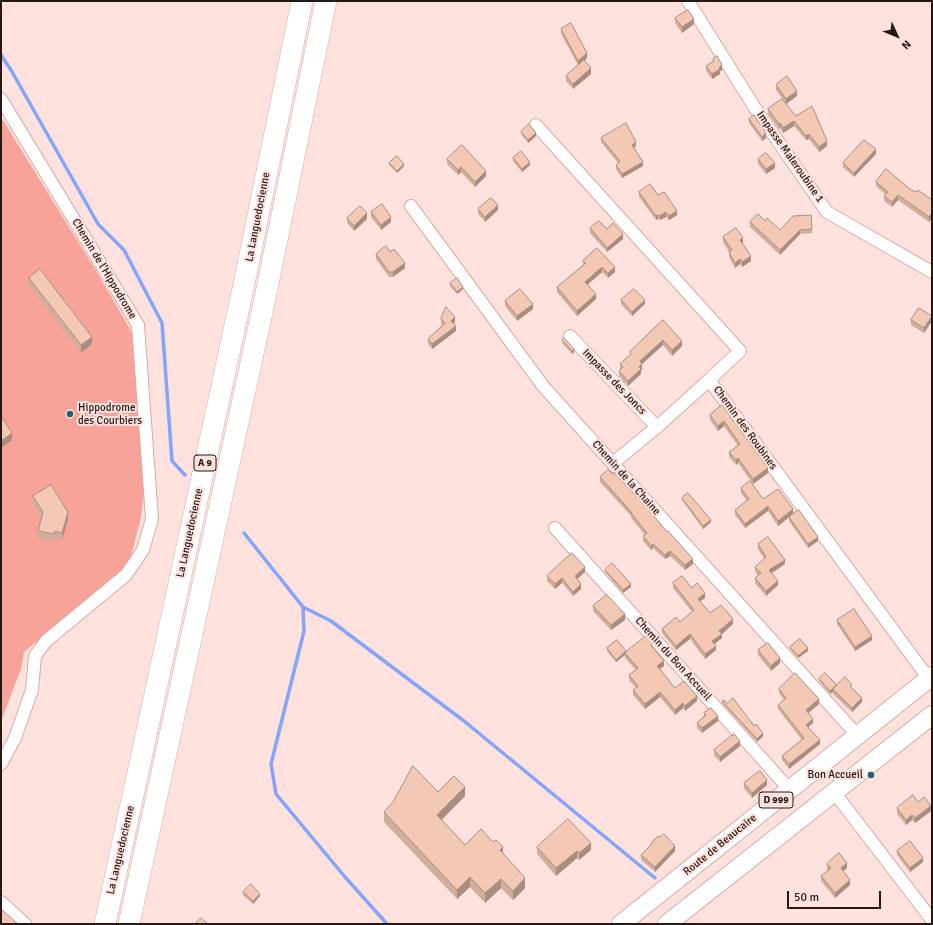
<!DOCTYPE html>
<style>
body{margin:0}
#map{position:relative;width:933px;height:925px;overflow:hidden;background:#ffe2de;font-family:Signika,sans-serif}
canvas{display:block}
.frame{position:absolute;inset:0;border:2px solid #271715;pointer-events:none}
.north{position:absolute;left:877px;top:16px;width:40px;height:40px;-webkit-text-stroke:3px #ffe2de;paint-order:stroke;rotate:134deg;font-size:11px;font-weight:700;line-height:16px;text-align:center;color:#271715}
.north::after{content:'';display:block;margin:auto;width:14px;height:18px;background:#271715;clip-path:polygon(50% 0,100% 100%,50% 72%,0 100%)}
.scale{position:absolute;left:787px;top:891px;width:94px;height:18px;box-sizing:border-box;border:2px solid #271715;border-top:0;padding-left:5px;font-size:12px;line-height:14px;white-space:nowrap;color:#271715;-webkit-text-stroke:3px #ffe2de;paint-order:stroke}
</style>
<div id="map">
<canvas width="933" height="925"></canvas>
<div class="frame"></div>
<div class="north">N</div>
<div class="scale">50 m</div>
</div>
<script>
const ctx = document.querySelector('canvas').getContext('2d');
ctx.lineJoin = 'round';
function fillPath(path, color) {
  ctx.fillStyle = color;
  ctx.fill(path, 'evenodd');
}
function trace(path, color, width, dash) {
  ctx.strokeStyle = color;
  ctx.lineWidth = width;
  ctx.lineCap = dash ? 'butt' : 'round';
  ctx.setLineDash(dash || []);
  ctx.stroke(path);
}
function drawText(font, color, halo, rows, align = 'center') {
  ctx.font = font + ' Signika,sans-serif';
  ctx.lineWidth = 4;
  ctx.setLineDash([]);
  ctx.textBaseline = 'middle';
  ctx.strokeStyle = halo;
  ctx.fillStyle = color;
  for (const [text, x, y, turn = 0] of rows) {
    ctx.save();
    ctx.translate(x, y);
    ctx.rotate((+turn || 0) * Math.PI / 180);
    ctx.textAlign = isNaN(turn) ? turn : align;
    if (halo) ctx.strokeText(text, 0, 0);
    ctx.fillText(text, 0, 0);
    ctx.restore();
  }
}
const green = new Path2D(`
 M1 117 98 274 133 334 144 494 141 517 129 564 24 652 21 669 1 721Z`);
const stream = new Path2D(`
 M1 55 11 70 98 224 124 250 162 323 172 461 185 475
 M244 533 303 607 304 631 271 764 276 794 345 877 387 924
 M303 607 331 621 464 721 655 878`);
const street = new Path2D(`
 M688 1 755 108 827 212 932 272
 M1 99 138 325 152 519 143 550 126 575 46 641 35 656 32 690 15 738 1 764
 M536 125 740 351 709 380 929 679
 M411 206 543 386 857 735
 M570 336 657 427
 M613 463 657 427 709 380
 M555 528 790 790
 M834 792 932 920
 M1 902 25 924`);
const primary = new Path2D(`
 M621 924 932 676
 M667 924 932 715`);
const highway = new Path2D(`
 M105 924 244 284 302 1
 M129 924 263 308 326 1`);
const wall = new Path2D(`
 M675 18 694 24 682 33 675 23Z
 M561 29 587 58 584 61 591 74 573 89 566 81V76L578 65 561 34Z
 M713 59 722 70 720 71V74L712 79 706 71V66L713 61Z
 M776 85 797 96 786 104 776 90Z
 M768 109 796 116 827 146 819 152 809 139 806 140 794 126 783 133 780 128 779 129 768 114Z
 M749 119 766 138 762 141 749 123Z
 M521 132 536 136 528 143 521 134Z
 M601 138 636 146 634 147 643 166 622 178 616 169V165L618 163 601 142Z
 M876 154 854 177 843 167V163Z
 M513 158 530 165 522 172 513 161Z
 M447 159 486 176 475 187 461 172 458 175 447 164Z
 M758 159 775 168 766 174 758 164Z
 M389 163 404 166 397 173 389 165Z
 M876 182 911 190 932 200V218L929 222 898 200 892 207 884 201V196L886 195 876 186Z
 M639 192 658 195 677 215 669 220 666 217 660 220 658 219 656 220 639 197Z
 M478 209 498 210 485 222 478 214Z
 M371 212 391 222 381 230 371 217Z
 M347 218 367 219 354 231 347 223Z
 M765 221 780 230 812 229V233L800 234 780 255 750 227V222Z
 M590 228 607 229 623 239 607 252 590 233Z
 M723 237 743 243H742L751 261 742 267 740 264 735 268 729 257V252L723 242Z
 M597 248 615 272 608 278 602 272 588 284 596 299 577 316 557 292V287L583 265V261Z
 M390 252 405 268 393 277H389L376 259V254Z
 M29 278 92 344 81 353 29 285Z
 M450 283 463 289 457 294 450 286Z
 M621 300 645 304 632 316 621 304Z
 M505 301 533 309 517 321 505 306Z
 M441 319 455 322 453 323 456 331 432 349 428 344V339L442 325 441 324Z
 M663 320 682 346 672 356 663 345 642 364V369L641 371V374L628 386 619 376V371L620 370V364L630 355V352Z
 M911 320 932 321 924 333 911 325Z
 M562 340 574 352 572 354 562 343Z
 M722 405 768 473 753 484 738 463 736 465 729 457V452L738 446 724 426 718 431 710 420V415Z
 M600 477 667 532 693 564 685 570 670 556 665 559 653 548 651 550 643 541V536L645 535 631 518V516L600 482Z
 M741 488 793 514 778 526 768 511 745 528 735 515V510L747 501 741 493Z
 M33 496 68 519 62 540 55 538 54 542 38 538V531L41 517 33 503Z
 M682 498 711 522 703 529 682 500Z
 M789 517 818 541 808 548 789 521Z
 M758 544 785 564 771 573 778 585 766 596 755 583V578L758 575 755 572V567L764 559 758 549Z
 M605 570 631 587 623 593 605 572Z
 M585 572 577 579 581 589 573 596 562 583 555 589 547 581V576Z
 M673 583 692 588 705 598 700 601 710 613 733 624 722 634V638L714 644 716 650 705 659 690 639 676 650 662 633V629L680 622 692 612 673 588Z
 M593 606 625 620 611 630 593 611Z
 M837 620 872 640 855 651 837 624Z
 M653 647 664 666 660 669 675 688 697 701 685 711 683 708 675 715 660 697 645 709 633 695V690L636 688 629 680V675L636 670 625 658V655L616 662 607 651V648L626 651Z
 M790 647 808 651 798 658 790 649Z
 M758 650 780 663 771 671 758 655Z
 M819 679 837 685 852 688 862 702 852 712 833 694V692L830 694 819 681Z
 M779 689 819 704 808 713 813 723 808 727 820 744 789 769 782 760V756L802 740 778 709V705L784 700 779 693Z
 M722 701 727 703 754 726 763 736 757 742 722 703Z
 M704 713 718 721 702 733 697 728V723L704 716Z
 M740 746 720 762 714 755V750Z
 M744 783 767 785 752 798 744 788Z
 M438 792 465 796 442 820 465 845 503 854 525 888 513 900 501 888 485 903 470 887 457 899 384 822V812Z
 M918 802 931 811 915 823 912 820 906 825 897 814V808Z
 M660 837 675 851 655 872 641 860V855L652 845V842Z
 M537 847 591 850 579 860 577 858 556 876 537 854Z
 M897 851 923 862 910 872 897 855Z
 M827 864 847 868 843 871 850 885 835 898 821 881V876L828 871 827 869Z
 M243 892 260 896 253 904 243 895Z`);
const shadedWall = new Path2D(`
 M694 19V24L682 33V27Z
 M587 53V58L578 66V61Z
 M722 65V70L720 71V74L712 79V74L719 68Z
 M591 68V74L573 89V84Z
 M797 91V96L786 104V99Z
 M794 121V126L783 133V128Z
 M780 123V128L779 129V124Z
 M536 133V136L528 143V140Z
 M766 133V138L762 141V137Z
 M809 134V139L806 140V136Z
 M827 141V146L819 152V147Z
 M636 142V146L632 149V145Z
 M876 149V154L854 177V173Z
 M530 162V165L522 172V169Z
 M643 162V166L622 178V174Z
 M775 163V168L766 174V169Z
 M404 164V166L397 173V171Z
 M461 167V172L458 175V170Z
 M486 171V176L475 187V182Z
 M898 195V200L892 207V202Z
 M498 205V210L485 222V217Z
 M677 211V215L669 220V216Z
 M666 212V217L660 220V216Z
 M367 213V219L354 231V226Z
 M932 213V218L929 222V217Z
 M658 215V219L656 220V216Z
 M391 217V222L381 230V225Z
 M800 230V234L780 255V250Z
 M623 234V239L607 252V248Z
 M743 238V243L740 245V240Z
 M751 256V261L742 267V262Z
 M740 259V264L735 268V263Z
 M405 263V268L393 277V272Z
 M602 267V272L585 287V282Z
 M615 267V272L608 278V273Z
 M463 287V289L457 294V292Z
 M596 294V299L577 316V311Z
 M645 300V304L632 316V312Z
 M533 304V309L517 321V316Z
 M932 316V321L924 333V328Z
 M455 317V322L451 326V321Z
 M456 326V331L432 349V344Z
 M92 337V344L81 353V345Z
 M663 340V345L640 366V361Z
 M682 341V346L672 356V350Z
 M574 349V352L572 354V351Z
 M642 364V369L641 371V374L628 386V381L639 367Z
 M724 421V426L718 431V426Z
 M12 433V440L1 448V441Z
 M738 458V463L736 465V460Z
 M768 468V473L753 484V479Z
 M768 506V511L745 528V524Z
 M793 509V514L778 526V521Z
 M68 512V519L62 540V533Z
 M711 520V522L703 529V526Z
 M818 537V541L808 548V544Z
 M653 544V548L651 550V546Z
 M670 551V556L665 559V555Z
 M693 559V564L685 570V565Z
 M785 560V564L769 575V570Z
 M585 567V572L575 581V576Z
 M562 578V583L555 589V584Z
 M778 581V585L766 596V591Z
 M581 584V589L573 596V592Z
 M631 584V587L623 593V590Z
 M705 593V598L698 603V599Z
 M625 614V620L611 630V625Z
 M733 619V624L722 634V638L712 646V641L719 631Z
 M690 634V639L676 650V646Z
 M872 636V640L855 651V647Z
 M716 646V650L705 659V654Z
 M808 648V651L798 658V656Z
 M625 653V655L616 662V660Z
 M780 658V663L771 671V666Z
 M664 661V666L657 671V666Z
 M837 686 833 689V692L830 694V691Z
 M660 692V697L645 709V704Z
 M697 696V701L685 711V706Z
 M862 698V702L852 712V708Z
 M819 699V704L806 715V710Z
 M683 703V708L675 715V710Z
 M718 716V721L702 733V728Z
 M813 719V723L806 729V725Z
 M763 733V736L757 742V739Z
 M820 740V744L789 769V764Z
 M740 741V746L720 762V757Z
 M767 780V785L752 798V793Z
 M465 787V796L437 824V815Z
 M931 806V811L915 823V818Z
 M912 815V820L906 825V820Z
 M591 843V850L579 860V853Z
 M675 846V851L655 872V867Z
 M503 847V857L500 850Z
 M577 851V858L556 876V868Z
 M923 858V862L910 872V868Z
 M847 863V868L841 873V868Z
 M470 877V887L457 899V890Z
 M525 878V888L513 900V891Z
 M501 879V888L485 903V893Z
 M850 880V885L835 898V893Z
 M260 894V896L253 904V901Z`);
const building = new Path2D(`
 M688 10 694 19 682 27 675 18Z
 M571 23 587 53 578 61 561 29Z
 M717 56 722 65 719 68 720 69 712 74 706 66 714 61 713 59Z
 M584 60 591 68 573 84 566 76Z
 M787 76 797 91 786 99 776 85Z
 M782 99 796 116 812 106 827 141 819 147 809 134 806 136 794 121 783 128 780 123 779 124 768 109Z
 M754 115 766 133 762 137 749 119Z
 M626 123 636 142 632 145 643 162 622 174 616 165 620 161 601 138Z
 M529 124 536 133 528 140 521 132Z
 M864 140 876 149 854 173 843 163Z
 M462 145 486 171 475 182 461 167 458 170 447 159Z
 M521 151 530 162 522 169 513 158Z
 M766 153 775 163 766 169 758 159Z
 M397 156 404 164 397 171 389 163Z
 M886 169 911 190 916 192 918 190 932 200V213L929 217 898 195 892 202 884 196 888 192 876 182Z
 M650 184 658 195 664 192 677 211 669 216 666 212 660 216 658 215 656 216 639 192Z
 M491 198 498 205 485 217 478 209Z
 M382 204 391 217 381 225 371 212Z
 M360 206 367 213 354 226 347 218Z
 M758 214 765 221 767 218 780 230 793 216 811 215 812 229 800 230 780 250 750 222Z
 M599 221 607 229 613 223 623 234 607 248 590 228Z
 M736 228 743 238 740 240 751 256 742 262 740 259 735 263 729 252 732 250 723 237Z
 M386 246 390 252 394 249 405 263 393 272H389L376 254Z
 M597 248 615 267 608 273 602 267 585 282 596 294 577 311 557 287 586 263 583 261Z
 M40 269 92 337 81 345 29 278Z
 M457 278 463 287 457 292 450 283Z
 M520 289 533 304 517 316 505 301Z
 M634 289 645 300 632 312 621 300Z
 M446 307 455 317 451 321 456 326 432 344 428 339 445 323 441 319Z
 M919 308 932 316 924 328 911 320Z
 M663 320 682 341 672 350 663 340 640 361 642 364 639 367 641 369 628 381 619 371 623 367 620 364 631 354 630 352Z
 M564 338 574 349 572 351 562 340Z
 M722 405 768 468 753 479 738 458 736 460 729 452 740 444 724 421 718 426 710 415Z
 M1 416 12 433 1 441Z
 M608 470 613 474 614 472 654 516 667 532 668 531 693 559 685 565 670 551 665 555 653 544 651 546 643 536 647 533 631 513H632L600 477Z
 M750 481 763 499 778 489 793 509 778 521 768 506 745 524 735 510 749 499 741 488Z
 M51 485 68 512 62 533 55 531 54 534 38 531 43 512 33 496Z
 M688 493 711 520 703 526 682 498Z
 M799 510 818 537 808 544 789 517Z
 M768 537 785 560 769 570 778 581 766 591 755 578 761 573 755 567 766 557 758 544Z
 M572 553 585 567 575 576 581 584 573 592 562 578 555 584 547 576Z
 M612 563 631 584 623 590 605 570Z
 M682 576 692 588 697 583 705 593 698 599 710 613 721 605 733 619 719 631 722 634 712 641 716 646 705 654 690 634 676 646 662 629 676 617 680 622 694 610 673 583Z
 M607 595 625 614 611 625 593 606Z
 M854 609 872 636 855 647 837 620Z
 M646 636 653 643 651 645 664 661 657 666 675 688 684 681 697 696 685 706 683 703 675 710 660 692 645 704 633 690 638 686 629 675 638 668 625 653Z
 M800 639 808 648 798 656 790 647Z
 M617 640 626 651 616 660 607 648Z
 M768 643 780 658 771 666 758 650Z
 M795 673 819 699 806 710 813 719 806 725 820 740 789 764 782 756 804 738 778 705 786 698 779 689Z
 M825 673 837 685 830 691 819 679Z
 M845 677 852 685 850 686 862 698 852 708 833 689Z
 M733 698 754 726 756 724 763 733 757 739 722 701 724 700 727 703Z
 M711 708 718 716 702 728 697 723 706 715 704 713Z
 M734 734 740 741 720 757 714 750Z
 M413 766 438 792 454 776 465 787 437 815 465 845 481 829 493 842 496 840 503 847 500 850 525 878 513 891 501 879 485 893 470 877 457 890 384 812 393 802Z
 M760 771 767 780 752 793 744 783Z
 M913 795 918 802 924 797 931 806 915 818 912 815 906 820 897 808Z
 M568 819 591 843 579 853 577 851 556 868 537 847Z
 M664 834 675 846 655 867 641 855 652 844V842L658 836 660 837Z
 M910 841 923 858 910 868 897 851Z
 M839 853 847 863 841 868 850 880 835 893 821 876 831 868 827 864Z
 M251 884 260 894 253 901 243 892Z
 M1 909 18 924H1Z
 M201 918 208 924H195Z`);
const markers = [
 [70,414,4,"#19666f"],
 [871,775,4,"#19666f"]
];
const shields = [
 [205,463,22],
 [776,800,34]
];
const shieldNames = [
 ["A 9",205,463],
 ["D 999",776,800]
];
const streetNames = [
 ["Impasse Maleroubine 1",790,157,55],
 ["La Languedocienne",258,217,-79],
 ["Chemin de l'Hippodrome",104,269,59],
 ["Impasse des Joncs",614,382,46],
 ["Chemin des Roubines",745,428,54],
 ["Chemin de la Chaine",626,478,48],
 ["La Languedocienne",190,533,-78],
 ["Chemin du Bon Accueil",673,659,48],
 ["Route de Beaucaire",720,845,-39],
 ["La Languedocienne",121,850,-77]
];
const poiNames = [
 ["Hippodrome",78,408],
 ["des Courbiers",78,421],
 ["Bon Accueil",863,775,"right"]
];
fillPath(green, '#f8a399');
trace(stream, '#83a5fa', 3.5);
trace(street, '#d8aaa4', 14);
trace(primary, '#d8aaa4', 20);
trace(highway, '#d8aaa4', 22);
trace(street, '#fff', 12);
trace(primary, '#fff', 18);
trace(highway, '#fff', 21);
fillPath(wall, '#d1ad9c');
fillPath(shadedWall, '#aa8d7f');
fillPath(building, '#f3c9b5');
trace(building, '#aa8d7f', 1);
for (const [x, y, r, color] of markers) {
  const dot = new Path2D();
  dot.arc(x, y, r, 0, 2 * Math.PI);
  ctx.fillStyle = color;
  ctx.fill(dot);
  trace(dot, '#ffe2de', 1.5);
}
for (const [x, y, w] of shields) {
  const box = new Path2D();
  box.roundRect(x - w / 2, y - 8, w, 16, 3);
  ctx.fillStyle = '#ffe2de';
  ctx.fill(box);
  trace(box, '#271715', 1);
}
drawText('bold 10px', '#271715', null, shieldNames);
drawText('11px', '#271715', '#ffe2de', streetNames);
drawText('11px', '#271715', '#ffe2de', poiNames, 'left');
</script>
